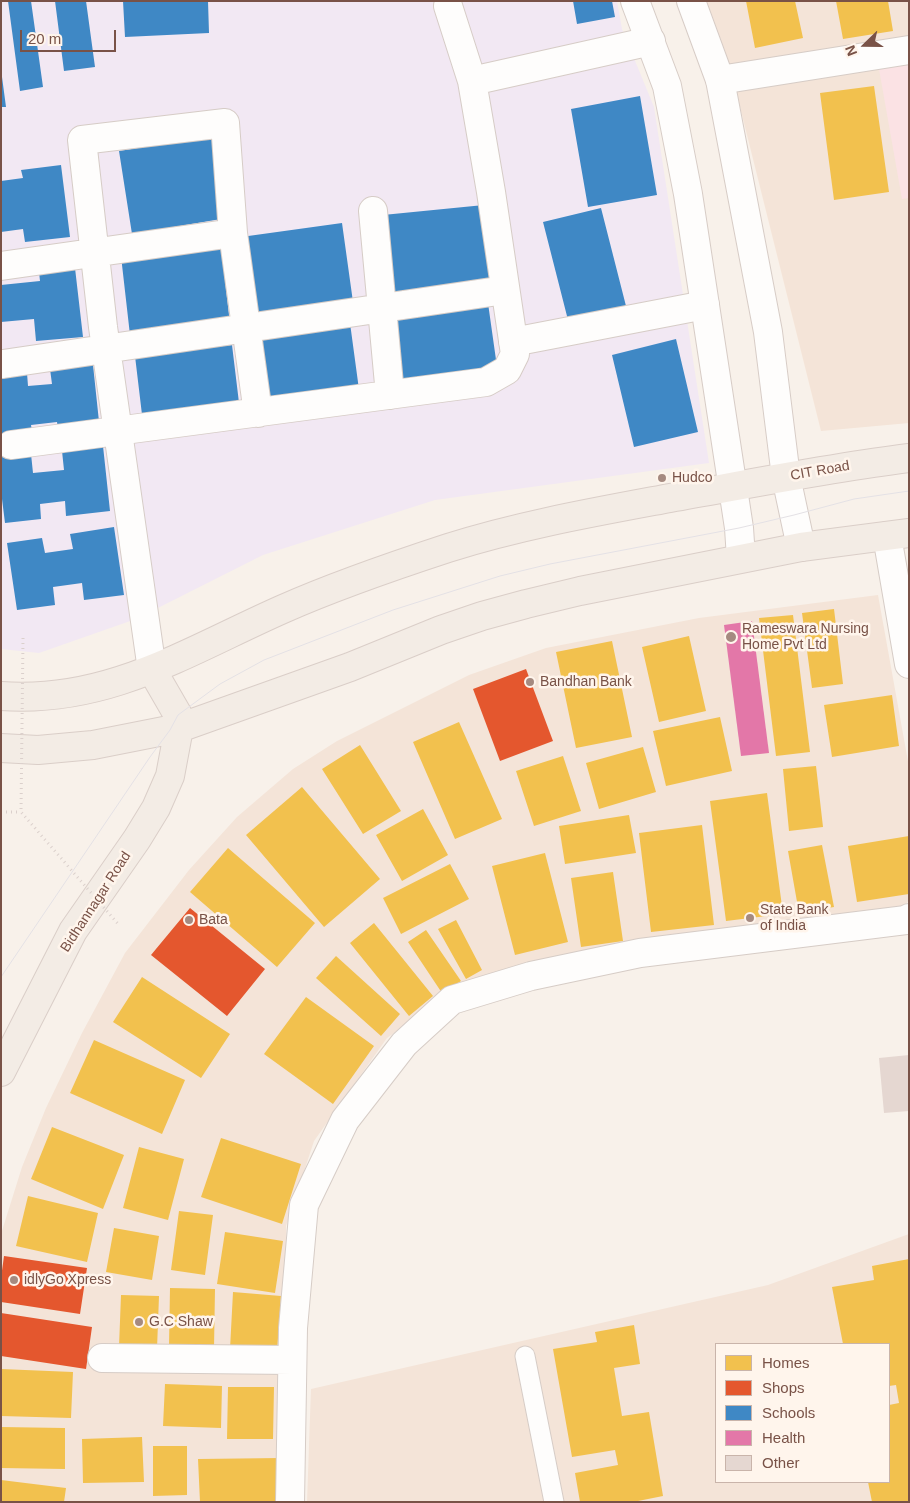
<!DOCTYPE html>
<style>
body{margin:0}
#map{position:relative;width:910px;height:1503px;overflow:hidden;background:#f8f1ea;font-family:Helvetica,sans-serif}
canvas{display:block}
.frame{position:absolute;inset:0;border:2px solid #795247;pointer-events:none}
.legend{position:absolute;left:715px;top:1343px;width:175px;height:140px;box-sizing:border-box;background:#fff5ec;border:1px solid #c9b4aa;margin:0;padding:6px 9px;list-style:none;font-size:15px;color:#795247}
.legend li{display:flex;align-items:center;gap:10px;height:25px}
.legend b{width:25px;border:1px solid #c9b4aa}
.north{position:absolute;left:840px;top:20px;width:50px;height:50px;-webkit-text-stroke:4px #fff5ec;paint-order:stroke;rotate:248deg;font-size:14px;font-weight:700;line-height:20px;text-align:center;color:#795247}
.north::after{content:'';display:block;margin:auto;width:18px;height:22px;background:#795247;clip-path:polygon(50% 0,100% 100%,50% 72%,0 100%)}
.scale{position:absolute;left:20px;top:30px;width:96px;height:22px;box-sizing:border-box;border:2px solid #795247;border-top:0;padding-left:6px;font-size:15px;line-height:18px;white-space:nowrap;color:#795247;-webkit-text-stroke:4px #fff5ec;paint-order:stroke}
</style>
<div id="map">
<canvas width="910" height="1503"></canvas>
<div class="frame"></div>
<ul class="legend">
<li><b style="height:14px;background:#f2c14e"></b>Homes</li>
<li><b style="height:14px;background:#e4572e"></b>Shops</li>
<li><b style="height:14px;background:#3f88c5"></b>Schools</li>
<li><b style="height:14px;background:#e377a8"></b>Health</li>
<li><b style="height:14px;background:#e5d7d1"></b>Other</li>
</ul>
<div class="north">N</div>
<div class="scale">20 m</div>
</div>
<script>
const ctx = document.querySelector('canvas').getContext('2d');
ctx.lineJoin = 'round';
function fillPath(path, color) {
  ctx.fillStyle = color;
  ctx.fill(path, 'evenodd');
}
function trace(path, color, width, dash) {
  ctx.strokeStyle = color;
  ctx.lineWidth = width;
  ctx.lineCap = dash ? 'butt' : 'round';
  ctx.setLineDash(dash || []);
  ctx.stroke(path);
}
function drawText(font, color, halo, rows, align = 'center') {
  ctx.font = font + ' Helvetica,sans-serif';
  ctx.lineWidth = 5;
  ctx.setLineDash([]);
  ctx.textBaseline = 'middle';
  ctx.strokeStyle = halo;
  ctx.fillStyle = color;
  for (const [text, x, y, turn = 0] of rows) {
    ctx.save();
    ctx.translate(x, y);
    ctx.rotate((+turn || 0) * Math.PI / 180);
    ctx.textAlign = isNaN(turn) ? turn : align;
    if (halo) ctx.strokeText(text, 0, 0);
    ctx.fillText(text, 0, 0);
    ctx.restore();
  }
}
const residential = new Path2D(`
 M706 1H909V423L821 431 736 91Z
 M878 595 909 767V900L903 908 464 983 387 1038 314 1141 286 1226 285 1502H1V1234L22 1167 46 1108 82 1033 125 953 189 870 237 817 293 769 337 741 469 675 546 648 699 618Z
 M909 1234V1502H307L311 1389 768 1285ZM716 1344H889V1482H716Z`);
const education = new Path2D(`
 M1 1H617L622 29 654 107 709 463 435 500 263 555 136 619 39 653 1 649Z`);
const medical = new Path2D(`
 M909 64V198L902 199 879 69Z`);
const homes = new Path2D(`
 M746 1H795L803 38 755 48Z
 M836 1H888L893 31 843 39Z
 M874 86 889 192 834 200 820 93Z
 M834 609 843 684 812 688 802 613Z
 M793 615 810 752 776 756 759 618Z
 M689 636 706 711 659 722 642 647Z
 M612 641 632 737 576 748 556 652Z
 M892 695 899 746 832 757 824 705Z
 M720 717 732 771 666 786 653 731Z
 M459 722 502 819 455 839 413 742Z
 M360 745 401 811 363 834 322 769Z
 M643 747 656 792 599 809 586 763Z
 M563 756 581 811 534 826 516 771Z
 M816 766 823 827 789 831 783 769Z
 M302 787 380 879 324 927 246 835Z
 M767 793 783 914 726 921 710 801Z
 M423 809 448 855 402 881 376 835Z
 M629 815 636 853 565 864 559 826Z
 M702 825 714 925 651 932 639 833Z
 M909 836V894L857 902 848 846Z
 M822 845 834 907 799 913 788 851Z
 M228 848 315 923 277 967 190 892Z
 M545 853 568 942 515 955 492 866Z
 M450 864 469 899 401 934 383 898Z
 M613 872 623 941 581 947 571 878Z
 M456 920 482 970 466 979 438 929Z
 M374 923 433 996 409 1016 350 943Z
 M426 930 461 981 442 993 408 942Z
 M336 956 400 1014 381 1036 316 978Z
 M142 977 230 1034 201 1078 113 1022Z
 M306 997 374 1046 333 1104 264 1054Z
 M94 1040 185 1080 162 1134 70 1093Z
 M52 1127 124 1155 103 1209 31 1179Z
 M221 1138 301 1164 282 1224 201 1197Z
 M139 1147 184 1159 168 1220 123 1208Z
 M28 1196 98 1213 87 1262 16 1246Z
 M179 1211 213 1215 205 1275 171 1270Z
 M114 1228 159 1236 152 1280 106 1272Z
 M225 1232 283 1241 275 1293 217 1284Z
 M909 1259V1502H872L868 1482H889V1405L899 1403 896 1385 889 1386V1344H843L832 1287 874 1280 872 1266Z
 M170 1288 215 1289 214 1348 169 1347Z
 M233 1292 281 1296 277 1352 230 1349Z
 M121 1295 159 1296 157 1349 119 1347Z
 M634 1325 640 1364 614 1368 622 1416 649 1412 663 1496 633 1502H580L575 1473 618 1465 615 1450 572 1457 553 1349 597 1342 595 1332Z
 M1 1369 73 1372 71 1418 1 1416Z
 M165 1384 222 1386 221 1428 163 1426Z
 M228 1387H274L273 1439H227Z
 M1 1427 65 1428V1469L1 1468Z
 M142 1437 144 1482 83 1483 82 1439Z
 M153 1446H187V1495L153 1496Z
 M281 1458 282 1502H200L198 1459Z
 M1 1480 66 1488 64 1502H1Z`);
const shops = new Path2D(`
 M526 669 553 741 500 761 473 689Z
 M190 908 265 969 227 1016 151 955Z
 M4 1256 87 1268 80 1314 1 1302V1278Z
 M1 1313 92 1327 86 1369 1 1356Z`);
const schools = new Path2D(`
 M8 1H31L43 87 20 91Z
 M55 1H86L95 67 64 71Z
 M123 1H208L209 33 125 37Z
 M573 1H612L615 17 577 24Z
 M2 77 6 107H1V78Z
 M640 96 657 195 588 207 571 109Z
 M214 136 227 218 132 234 119 151Z
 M61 165 70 237 25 242 23 229 1 232V181L23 178 21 170Z
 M484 205 492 285 391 296 383 215Z
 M601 208 626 306 568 320 543 222Z
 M342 223 353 302 252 316 241 237Z
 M221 246 230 324 130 335 121 256Z
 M75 268 83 337 36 341 34 319 1 322V285L40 281 39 272Z
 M487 296 498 374 396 387 386 309Z
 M350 323 360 397 265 410 255 336Z
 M676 339 698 432 634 447 612 355Z
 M232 345 240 411 143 423 135 356Z
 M93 365 100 431 59 435 57 422 31 425 33 438 1 441V376L27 373 28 386 52 384 50 369Z
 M103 446 110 511 66 516 65 501 40 504 41 519 5 523 1 491V457L31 454 33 473 64 470 62 451Z
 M114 527 124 595 84 600 82 583 53 587 55 605 17 610 7 543 42 538 45 553 73 549 70 534Z`);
const health = new Path2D(`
 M752 621 769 753 741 756 724 625Z`);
const building = new Path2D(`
 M909 1055V1111L884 1113 879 1058Z`);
const path = new Path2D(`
 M1 812H21`);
const lane = new Path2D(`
 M525 1356 554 1502`);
const street = new Path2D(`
 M720 80 909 50
 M472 81 651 41
 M373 211 390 395
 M1 266 233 233
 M513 342 705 305
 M3 364 505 290
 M11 445 486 382 507 370 515 354 491 192 472 81 448 6
 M887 536 909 664
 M152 670 103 327 82 140 225 123 233 233 258 413
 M102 1358 292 1360
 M290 1502 293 1328 304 1205 345 1120 404 1044 452 1000 531 976 640 953 906 920 909 918`);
const secondary = new Path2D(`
 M635 1 667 86 688 194 739 528 741 558
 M691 1 720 80 768 332 786 477 801 547`);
const primary = new Path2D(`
 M1 696C108 704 190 650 283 609 337 585 393 566 448 548 521 525 595 512 670 498 749 484 829 468 909 458
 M1 748 38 750 93 745 179 728 350 667 441 630 482 616 526 604 580 591 801 547 909 533
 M1 1072 73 931 137 839 156 808 170 776 179 728 178 715 152 670`);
const tram = new Path2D(`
 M1 977 150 757 170 730 178 715 220 684 264 660 393 610 500 576 550 564 739 528 794 515 854 499 909 491`);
const pathBridge = new Path2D(`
 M23 638 21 812 119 925`);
const markers = [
 [662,478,5,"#a58a80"],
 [731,637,6,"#a58a80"],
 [530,682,5,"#a58a80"],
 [750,918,5,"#a58a80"],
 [189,920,5,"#a58a80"],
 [14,1280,5,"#a58a80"],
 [139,1322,5,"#a58a80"]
];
const streetNames = [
 ["CIT Road",820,471,-10],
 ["Bidhannagar Road",96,902,-57]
];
const poiNames = [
 ["Hudco",672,478],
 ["Rameswara Nursing",742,629],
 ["Home Pvt Ltd",742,645],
 ["Bandhan Bank",540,682],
 ["State Bank",760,910],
 ["of India",760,926],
 ["Bata",199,920],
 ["idlyGo Xpress",24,1280],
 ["G.C Shaw",149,1322]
];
fillPath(residential, '#f4e4d8');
fillPath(education, '#f2e8f3');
fillPath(medical, '#fbe2e4');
fillPath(homes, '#f2c14e');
fillPath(shops, '#e4572e');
fillPath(schools, '#3f88c5');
fillPath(health, '#e377a8');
fillPath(building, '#e5d7d1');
trace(lane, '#d6ccc6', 21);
trace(street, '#d6ccc6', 30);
trace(secondary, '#d7ccc6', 30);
trace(primary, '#dacec8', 30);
trace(path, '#dbd0cc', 3, [1, 4]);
trace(lane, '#fefdfc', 19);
trace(street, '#fefdfc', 28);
trace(secondary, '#fefdfc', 28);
trace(primary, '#f3ece5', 28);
trace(tram, '#e4e1e5', 1);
trace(pathBridge, '#dbd0cc', 3, [1, 4]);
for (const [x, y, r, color] of markers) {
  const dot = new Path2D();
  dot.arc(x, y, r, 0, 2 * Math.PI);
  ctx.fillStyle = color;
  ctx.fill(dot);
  trace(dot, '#fff5ec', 2);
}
drawText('14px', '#795247', '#fff5ec', streetNames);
drawText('14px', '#795247', '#fff5ec', poiNames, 'left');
</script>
